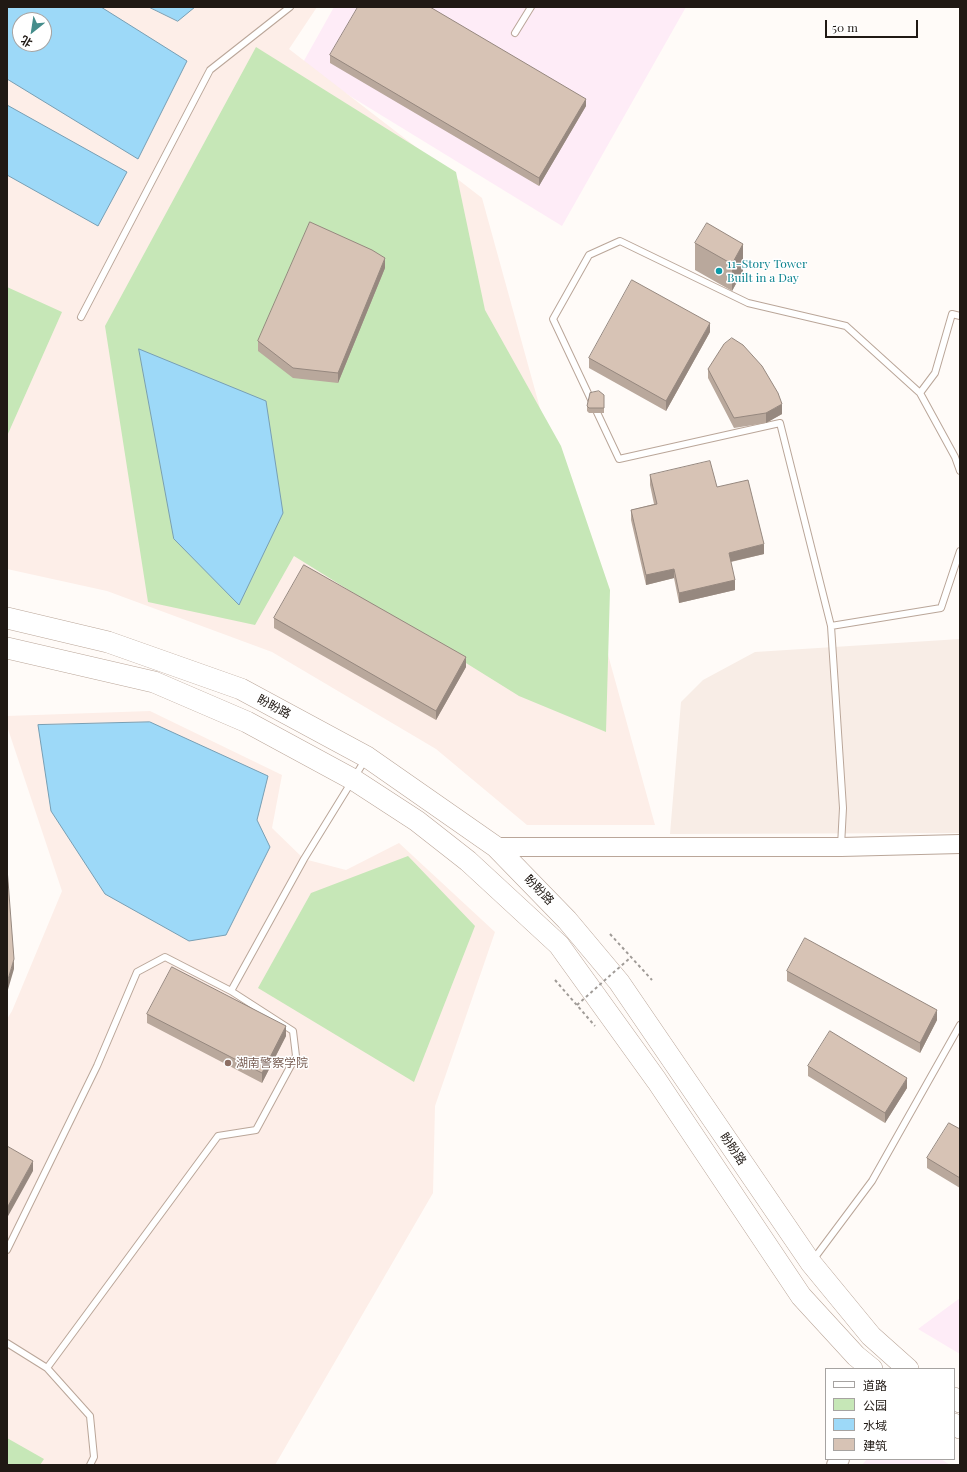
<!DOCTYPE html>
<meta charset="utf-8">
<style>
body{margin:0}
#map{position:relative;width:967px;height:1472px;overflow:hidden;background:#fffbf8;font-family:"Playfair Display","Noto Sans SC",serif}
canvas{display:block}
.frame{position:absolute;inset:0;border:8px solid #201914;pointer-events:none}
.legend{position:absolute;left:825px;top:1368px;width:130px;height:92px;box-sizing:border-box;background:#fff;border:1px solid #a6a3a1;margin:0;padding:5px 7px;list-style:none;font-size:12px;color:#201914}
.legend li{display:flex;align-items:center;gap:8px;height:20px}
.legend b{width:20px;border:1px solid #a6a3a1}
.north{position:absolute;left:12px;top:12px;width:40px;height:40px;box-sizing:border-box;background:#fff;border:1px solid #a6a3a1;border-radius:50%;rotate:210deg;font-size:11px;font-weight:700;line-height:16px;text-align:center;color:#201914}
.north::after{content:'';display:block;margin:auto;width:14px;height:18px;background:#458d8b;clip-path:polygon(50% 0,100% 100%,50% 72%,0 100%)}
.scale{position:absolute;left:825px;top:20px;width:93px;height:18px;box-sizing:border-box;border:2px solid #201914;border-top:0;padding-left:5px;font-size:12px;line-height:14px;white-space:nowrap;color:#201914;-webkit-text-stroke:3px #fff;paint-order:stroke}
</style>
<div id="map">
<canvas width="967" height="1472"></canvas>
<div class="frame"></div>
<ul class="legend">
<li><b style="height:5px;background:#fff"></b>道路</li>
<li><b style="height:11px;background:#c6e7b7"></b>公园</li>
<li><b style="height:11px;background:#9dd9f8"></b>水域</li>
<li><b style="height:11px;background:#d7c3b5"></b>建筑</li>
</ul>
<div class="north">北</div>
<div class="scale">50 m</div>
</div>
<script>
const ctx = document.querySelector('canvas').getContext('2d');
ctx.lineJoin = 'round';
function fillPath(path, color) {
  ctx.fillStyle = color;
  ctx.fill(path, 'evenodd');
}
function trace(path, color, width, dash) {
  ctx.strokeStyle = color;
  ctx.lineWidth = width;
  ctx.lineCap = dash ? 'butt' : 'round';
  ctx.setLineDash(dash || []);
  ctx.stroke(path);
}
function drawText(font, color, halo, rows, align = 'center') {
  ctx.font = font + ' "Playfair Display","Noto Sans SC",serif';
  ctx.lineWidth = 3;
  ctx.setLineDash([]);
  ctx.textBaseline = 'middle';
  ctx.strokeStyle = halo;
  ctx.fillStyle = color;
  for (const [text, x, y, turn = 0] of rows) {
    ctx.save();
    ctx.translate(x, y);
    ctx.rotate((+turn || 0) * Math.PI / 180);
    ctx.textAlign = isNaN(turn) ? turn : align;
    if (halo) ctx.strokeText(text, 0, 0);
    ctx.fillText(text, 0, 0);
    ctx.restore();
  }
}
const built = new Path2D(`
 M960 639V833L670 834 681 702 703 680 755 652Z`);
const industrial = new Path2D(`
 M334 7H686L562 226 301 66Z
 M960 1298V1354L918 1329Z
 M867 1459H941L950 1465H862Z`);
const education = new Path2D(`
 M7 7H317L289 49 482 198 655 825H527L436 749 272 652 107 591 7 569ZM20 20H44V44H20Z
 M150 711 282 775 272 828 304 859 346 870 399 843 495 932 435 1106 433 1193 275 1465H7V1019L12 1011 62 891 7 726V716Z`);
const green = new Path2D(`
 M256 47 456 172 485 310 561 446 610 590 606 732 519 696 294 556 255 625 148 602 105 326Z
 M7 287 62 312 7 436Z
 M408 856 475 926 414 1082 258 988 311 893Z
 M7 1438 44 1459 40 1465H7Z`);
const water = new Path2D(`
 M7 7H101L187 61 138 159 7 79ZM20 20H44V44H20Z
 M149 7H195L178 21Z
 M7 105 127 172 98 226 7 175Z
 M139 349 266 401 283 513 239 605 174 539Z
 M150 722 268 776 257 820 270 847 226 935 189 941 105 894 51 811 38 725Z`);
const path = new Path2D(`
 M610 934 652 980
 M555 980 595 1026`);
const lane = new Path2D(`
 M515 33 531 7
 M81 317 210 70 290 7
 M920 393 935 373 952 314 960 316
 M831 626 941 608 960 551
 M841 846 843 808 831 626 780 423 619 459 553 319 589 255 620 241 748 303 846 326 920 393 955 457 960 471
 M231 991 304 859 365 760
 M7 1250 97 1066 137 972 165 957 231 991 293 1031 296 1056 256 1130 218 1136 47 1368 7 1343
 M813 1260 872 1181 960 1025
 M47 1368 90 1416 94 1457 90 1465`);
const secondary = new Path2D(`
 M496 847H841L960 844
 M836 1465 840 1459`);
const primary = new Path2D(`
 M7 618 108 642 241 689 367 757 496 847 567 920 619 982 811 1263 871 1336 908 1369
 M7 648 154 682 247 722 354 780 417 821 468 861 559 945 657 1081 801 1296 856 1356 872 1369
 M954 1398 960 1402
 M954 1424 960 1428`);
const pathBridge = new Path2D(`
 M577 1005 631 957`);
const wall = new Path2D(`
 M330 55 586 106 539 186 330 63Z
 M695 243 743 244V271L732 291 695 270Z
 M385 268 338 383 293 378 258 351V341Z
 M710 332 666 411 589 368V358Z
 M708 369 782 414 766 423 734 428 708 378Z
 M604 395V413H589L587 411V406Z
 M650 475 717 487 764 554 731 562 735 590 679 603 674 578 646 585 631 520V510L654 504 650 485Z
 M274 618 466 667 436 720 274 628Z
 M787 971 937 1020 920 1053 787 981Z
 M147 1014 286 1036 262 1083 147 1023Z
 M808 1066 907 1088 885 1123 808 1076Z
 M960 1129V1188L927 1168V1158Z`);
const shadedWall = new Path2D(`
 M586 99V106L539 186V178Z
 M743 244V271L732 291V264Z
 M385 258V268L338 383V373Z
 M710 323V332L666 411V401Z
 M782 404V414L766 423V413Z
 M764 544V554L729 562V553Z
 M674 569V578L646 585V575Z
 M735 580V590L679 603V593Z
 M466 657V667L436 720V711Z
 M14 959V969L7 993V983Z
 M937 1010V1020L920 1053V1043Z
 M286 1026V1036L262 1083V1073Z
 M907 1078V1088L885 1123V1113Z
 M33 1161V1171L7 1218V1208Z`);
const building = new Path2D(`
 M358 7H430L586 99 539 178 330 55Z
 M310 222 372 250 385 258 338 373 293 368 258 341Z
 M707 223 743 244 732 264 695 243Z
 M632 280 710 323 666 401 589 358Z
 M732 338 743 345 762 366 778 393 782 404 766 413 734 418 708 369 724 344Z
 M599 391 604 395V408H589L587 406 590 393Z
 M710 461 717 487 748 480 764 544 729 553 735 580 679 593 674 569 646 575 631 510 657 504 650 475Z
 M304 565 466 657 436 711 274 618Z
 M7 868 14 959 7 983Z
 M805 938 937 1010 920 1043 787 971Z
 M172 967 286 1026 262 1073 147 1014Z
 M830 1031 907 1078 885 1113 808 1066Z
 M949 1123 960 1129V1178L927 1158Z
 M7 1146 33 1161 7 1208Z`);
const markers = [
 [719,271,4,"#0f9aa8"],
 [228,1063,4,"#8d6e63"]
];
const cultureNames = [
 ["11-Story Tower",727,264],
 ["Built in a Day",727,278]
];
const streetNames = [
 ["盼盼路",274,707,28],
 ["盼盼路",539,890,46],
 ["盼盼路",733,1149,56]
];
const educationNames = [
 ["湖南警察学院",236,1063]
];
fillPath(built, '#f8ede6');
fillPath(industrial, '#feecf7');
fillPath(education, '#fdeee8');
fillPath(green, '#c6e7b7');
fillPath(water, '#9dd9f8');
trace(water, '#789fb4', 1);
trace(lane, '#baa699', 8);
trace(secondary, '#baa699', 20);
trace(primary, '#baa699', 22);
trace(path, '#a09b97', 2, [3, 3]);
trace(lane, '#fff', 6);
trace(secondary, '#fff', 18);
trace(primary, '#fff', 21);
trace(pathBridge, '#a09b97', 2, [3, 3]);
fillPath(wall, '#b9a89c');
fillPath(shadedWall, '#96887f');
fillPath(building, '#d7c3b5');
trace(building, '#96887f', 1);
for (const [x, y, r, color] of markers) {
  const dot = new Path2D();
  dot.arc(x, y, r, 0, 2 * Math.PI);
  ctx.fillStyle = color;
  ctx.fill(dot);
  trace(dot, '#fff', 1.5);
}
drawText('12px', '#0d838f', '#fff', cultureNames, 'left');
drawText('12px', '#201914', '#fff', streetNames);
drawText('12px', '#785e54', '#fff', educationNames, 'left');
</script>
